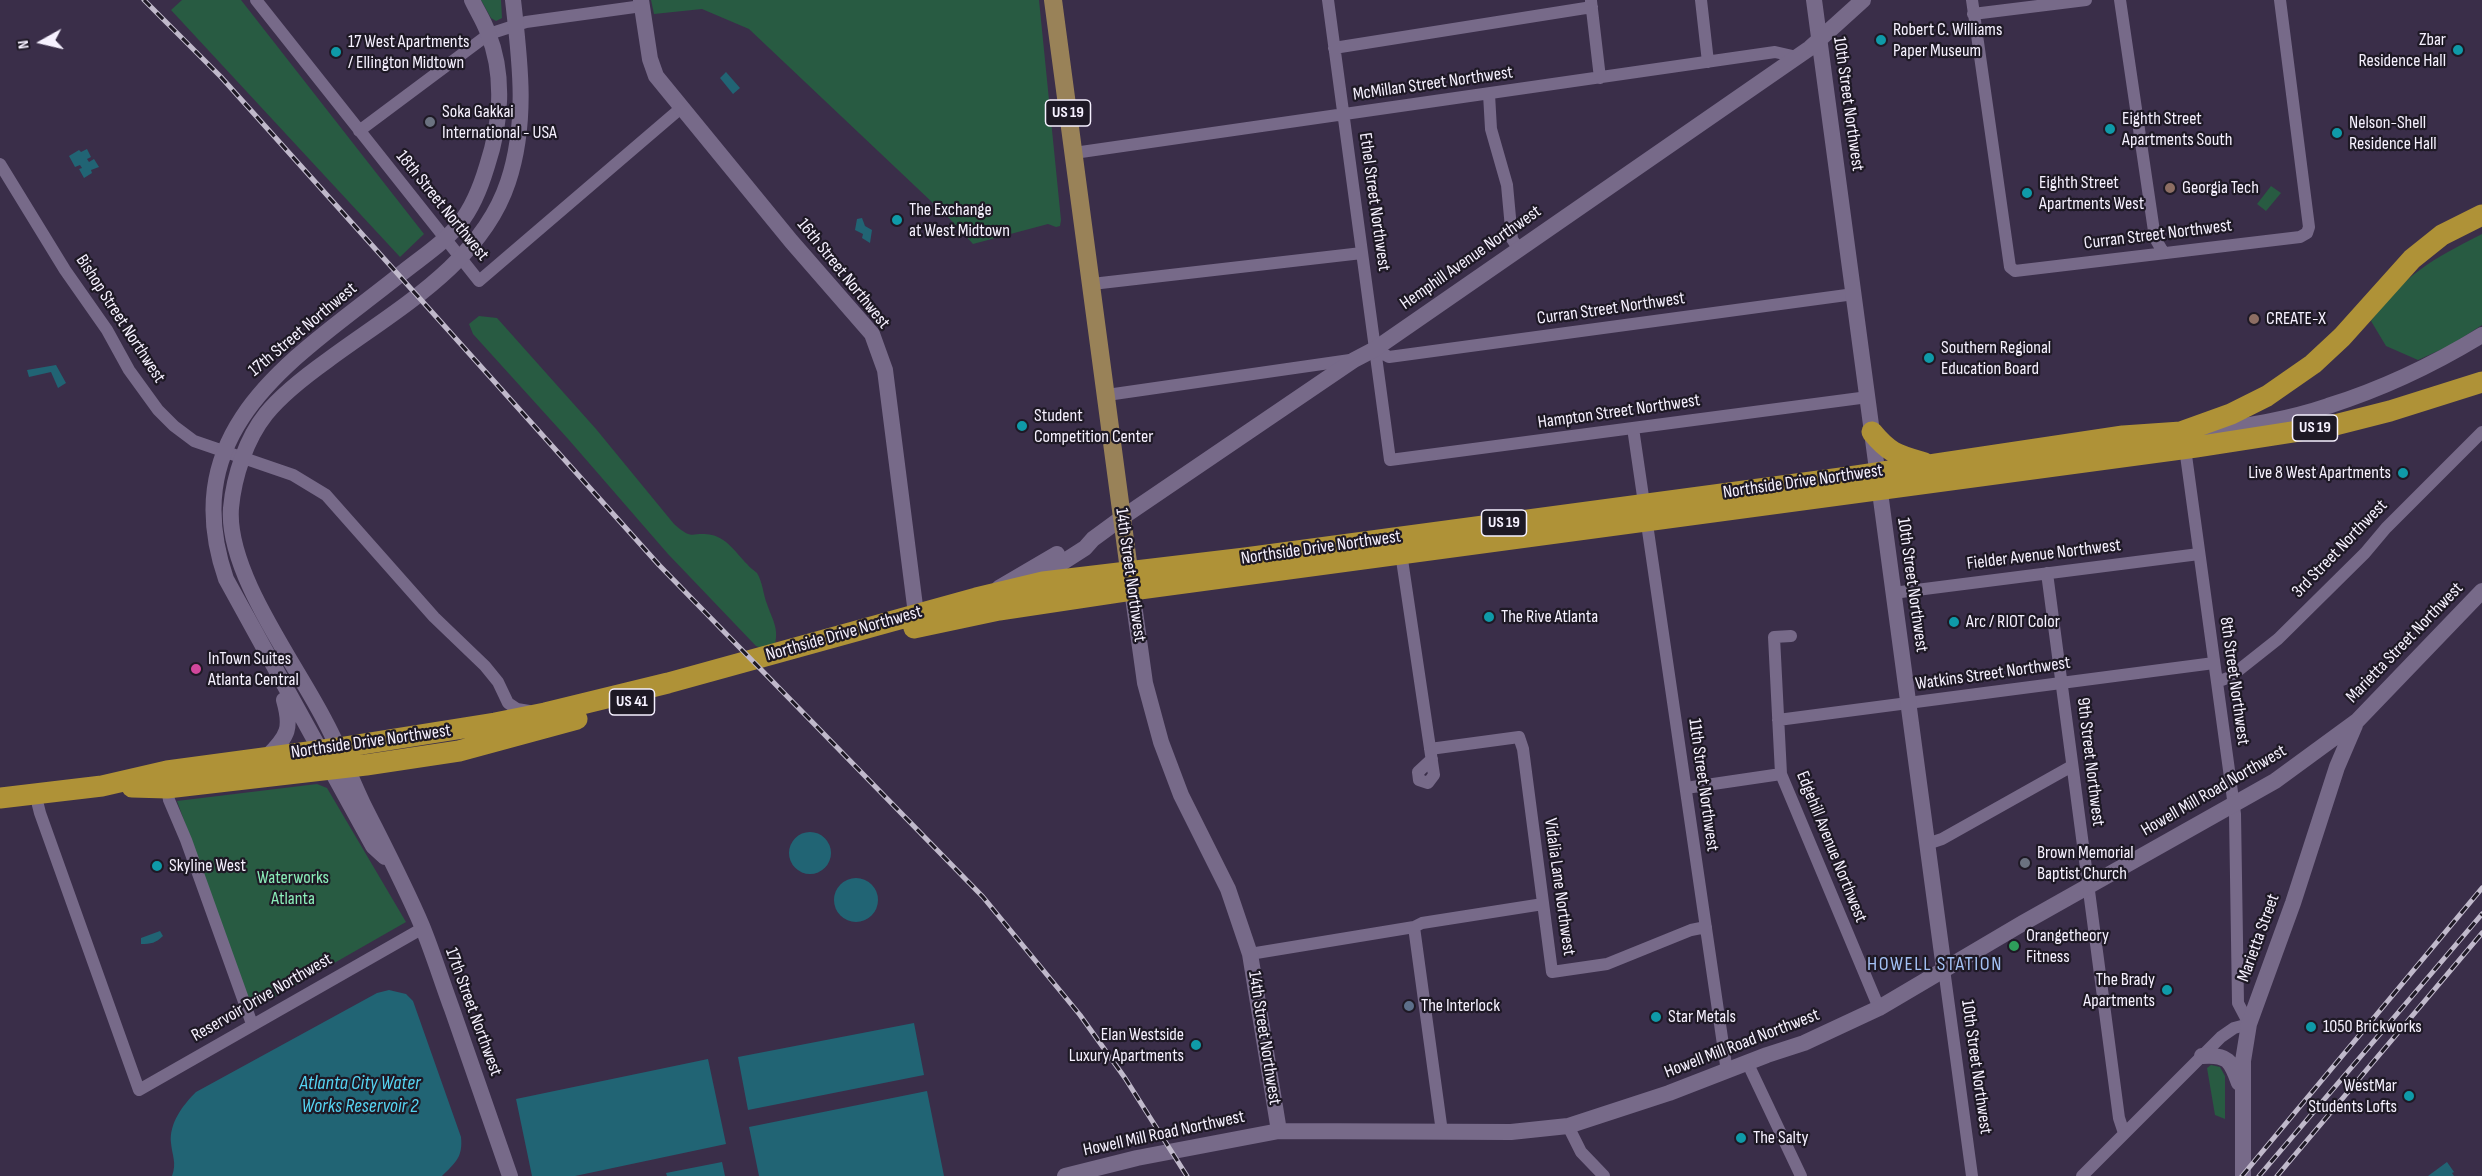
<!DOCTYPE html>
<style>
body{margin:0}
#map{position:relative;width:2482px;height:1176px;overflow:hidden;background:#3a2e49;font-family:"Sofia Sans Condensed",sans-serif}
canvas{display:block}
.north{position:absolute;left:12px;top:12px;width:60px;height:60px;-webkit-text-stroke:4px #1e1925;paint-order:stroke;rotate:262deg;font-size:16px;font-weight:700;line-height:24px;text-align:center;color:#f6f1ff}
.north::after{content:'';display:block;margin:auto;width:21px;height:27px;background:#f6f1ff;clip-path:polygon(50% 0,100% 100%,50% 72%,0 100%)}
</style>
<div id="map">
<canvas width="2482" height="1176"></canvas>
<div class="north">N</div>
</div>
<script>
const ctx = document.querySelector('canvas').getContext('2d');
ctx.lineJoin = 'round';
function fillPath(path, color) {
  ctx.fillStyle = color;
  ctx.fill(path, 'evenodd');
}
function trace(path, color, width, dash) {
  ctx.strokeStyle = color;
  ctx.lineWidth = width;
  ctx.lineCap = dash ? 'butt' : 'round';
  ctx.setLineDash(dash || []);
  ctx.stroke(path);
}
function drawText(font, color, halo, rows, align = 'center') {
  ctx.font = font + ' "Sofia Sans Condensed",sans-serif';
  ctx.lineWidth = 4.5;
  ctx.setLineDash([]);
  ctx.textBaseline = 'middle';
  ctx.strokeStyle = halo;
  ctx.fillStyle = color;
  for (const [text, x, y, turn = 0] of rows) {
    ctx.save();
    ctx.translate(x, y);
    ctx.rotate((+turn || 0) * Math.PI / 180);
    ctx.textAlign = isNaN(turn) ? turn : align;
    if (halo) ctx.strokeText(text, 0, 0);
    ctx.fillText(text, 0, 0);
    ctx.restore();
  }
}
const green = new Path2D(`
 M182 0H241L424 234 400 257 171 10Z
 M481 0H501L502 18 496 21 491 18Z
 M651 0H1039L1061 220 1060 226 1056 227 1048 224 973 244 952 221 749 29 702 9 654 14Z
 M2271 186 2281 193 2266 211 2257 204Z
 M2482 234V325L2451 345 2418 360 2386 346 2371 321C2405 274 2431 260 2482 234Z
 M479 316 497 318 596 429 674 524C694 542 691 531 712 535 728 539 736 553 747 564 750 568 754 570 757 573 763 583 763 594 767 604 772 619 779 628 775 644L765 649 756 646 668 554 569 440 473 334 469 324Z
 M317 784 327 788 406 922 252 1010 177 801Z
 M2211 1065 2220 1067 2225 1076V1119L2215 1115 2207 1068Z`);
const water = new Path2D(`
 M726 72 740 88 733 94 720 78Z
 M87 149 91 157 87 159 89 162 94 159 99 167 91 170 92 173 84 178 79 169 82 168 80 165 75 167 69 156 79 150 81 152Z
 M862 218 865 226 872 230 870 243 862 238 863 234 855 230 857 219Z
 M56 365 66 383 58 388 51 372 29 377 27 370Z
 M789 853a21 21 0 1 1 42 0a21 21 0 1 1-42 0Z
 M834 900a22 22 0 1 1 44 0a22 22 0 1 1-44 0Z
 M160 931 163 936C156 943 151 944 141 944V938Z
 M389 990 406 994 413 1001 461 1137C463 1157 456 1162 442 1176H172C177 1163 172 1155 171 1143 169 1123 183 1105 196 1092L377 993Z
 M914 1023 924 1075 748 1110 738 1057Z
 M708 1059 726 1144 575 1176H532L516 1099Z
 M927 1091 944 1176H759L749 1127Z
 M722 1162 725 1176H667L666 1173Z
 M2447 1162 2454 1172 2452 1173 2454 1176H2428Z`);
const street = new Path2D(`
 M256 0 479 281 681 108
 M1328 0 1390 460 1868 397
 M1701 0 1708 62
 M1972 0 2010 267 2015 271 2300 237 2307 233 2309 227 2280 0
 M2120 0 2155 238 2163 252
 M1591 1 1600 78
 M1973 14 2086 0
 M1334 48 1592 7
 M1489 94 1491 129 1507 185 1512 239 1518 248
 M359 131 489 34 526 22 642 6
 M1074 153 1775 52 1797 57
 M0 164 65 270 107 330 129 370 158 410 174 426 194 441 293 475 326 495 434 617 485 666 498 682 508 703 517 709 529 711
 M1092 284 1362 253
 M1375 349 1389 357 1854 294
 M1107 395 1350 360
 M1633 428 1727 1072
 M1401 553 1434 775 1428 783 1419 780 1418 772 1432 759
 M2047 573 2119 1118 2124 1133
 M1893 593 2199 554
 M1791 636 1774 637 1781 774 1879 1008
 M2217 682 2230 677 2278 639 2365 553 2386 528 2482 432
 M1778 720 2214 663
 M1430 749 1519 737 1523 749 1552 972 1607 964 1691 930 1706 927
 M167 788 169 800 186 840 252 1024
 M1686 788 1781 774
 M35 793 40 813 139 1090 423 928
 M1927 844 1942 839 2072 766
 M1414 927 1442 1132
 M1250 954 1414 927 1422 923 1543 904
 M1944 969 1972 1176
 M1748 1064 1801 1176
 M1568 1126 1581 1152 1604 1176
 M2082 1176 2221 1037 2234 1028 2249 1024 2238 1003 2235 814 2185 448`);
const secondary = new Path2D(`
 M641 0 650 59 656 76 791 241 872 334 885 370 916 614
 M1814 0 1944 969
 M2193 434C2238 427 2284 421 2328 406 2382 389 2433 365 2482 335
 M1032 582 1085 548 1093 539 1123 517 1354 360 1375 349 1810 48 1863 0
 M999 588 1057 554
 M1132 590 1145 683 1161 742 1181 795 1228 889 1250 954 1279 1131
 M268 756C288 736 292 728 284 700
 M385 857 373 846 226 579C173 425 299 356 402 273 422 257 444 243 460 223 473 207 481 186 487 166 501 124 505 75 488 33 484 21 477 11 472 0
 M2202 1056C2228 1054 2231 1061 2239 1083
 M510 1176C491 1120 471 1065 452 1009 442 982 433 953 422 926 404 884 383 844 363 804 350 777 340 749 326 723 297 665 226 573 231 508 234 476 246 439 266 414 283 393 307 375 328 360 394 311 481 264 508 182 528 122 520 61 513 0
 M1065 1176 1137 1158 1279 1131 1511 1132 1568 1126 1669 1093 1767 1055 1804 1043 1879 1008 2023 923 2275 781 2357 721 2482 591
 M2243 1176V1061L2249 1024 2293 903 2337 767 2355 725`);
const primary = new Path2D(`
 M1053 0 1131 585`);
const highway = new Path2D(`
 M1872 432C1890 454 1898 455 1925 463
 M914 628 999 610 1132 590 2196 447 2331 426 2390 411 2482 382
 M132 787 167 788 366 765 459 751 577 719
 M0 798 102 786 167 771 338 748 495 723 545 713 668 683 976 598 1043 582 1245 558 1856 476 2123 436 2181 432 2231 414 2267 396 2313 364 2342 337 2412 259 2442 235 2482 215`);
const rail = new Path2D(`
 M144 0 221 77 659 565 983 897 1080 1015 1125 1078 1187 1176
 M2242 1176 2482 888
 M2259 1176 2482 914
 M2277 1176 2482 933`);
const markers = [
 [1881,40,6,"#0f9aa8"],
 [2458,50,6,"#0f9aa8"],
 [336,52,6,"#0f9aa8"],
 [430,122,6,"#6b7280"],
 [2110,129,6,"#0f9aa8"],
 [2337,133,6,"#0f9aa8"],
 [2170,188,6,"#8d6e63"],
 [2027,193,6,"#0f9aa8"],
 [897,220,6,"#0f9aa8"],
 [2254,319,6,"#8d6e63"],
 [1929,358,6,"#0f9aa8"],
 [1022,426,6,"#0f9aa8"],
 [2403,473,6,"#0f9aa8"],
 [1489,617,6,"#0f9aa8"],
 [1954,622,6,"#0f9aa8"],
 [196,669,6,"#d1479c"],
 [2025,863,6,"#6b7280"],
 [157,866,6,"#0f9aa8"],
 [2014,946,6,"#2e9e5b"],
 [2167,990,6,"#0f9aa8"],
 [1409,1006,6,"#5c6f8a"],
 [1656,1017,6,"#0f9aa8"],
 [2311,1027,6,"#0f9aa8"],
 [1196,1045,6,"#0f9aa8"],
 [2409,1096,6,"#0f9aa8"],
 [1741,1138,6,"#0f9aa8"]
];
const shields = [
 [1068,113,45],
 [2315,428,45],
 [1504,523,45],
 [632,702,45]
];
const shieldNames = [
 ["US 19",1068,113],
 ["US 19",2315,428],
 ["US 19",1504,523],
 ["US 41",632,702]
];
const poiNames = [
 ["Robert C. Williams",1893,30],
 ["Paper Museum",1893,51],
 ["Zbar",2446,40,"right"],
 ["Residence Hall",2446,61,"right"],
 ["17 West Apartments",348,42],
 ["/ Ellington Midtown",348,63],
 ["Soka Gakkai",442,112],
 ["International - USA",442,133],
 ["Eighth Street",2122,119],
 ["Apartments South",2122,140],
 ["Nelson-Shell",2349,123],
 ["Residence Hall",2349,144],
 ["Eighth Street",2039,183],
 ["Apartments West",2039,204],
 ["Georgia Tech",2182,188],
 ["The Exchange",909,210],
 ["at West Midtown",909,231],
 ["CREATE-X",2266,319],
 ["Southern Regional",1941,348],
 ["Education Board",1941,369],
 ["Student",1034,416],
 ["Competition Center",1034,437],
 ["Live 8 West Apartments",2391,473,"right"],
 ["The Rive Atlanta",1501,617],
 ["Arc / RIOT Color",1966,622],
 ["InTown Suites",208,659],
 ["Atlanta Central",208,680],
 ["Brown Memorial",2037,853],
 ["Baptist Church",2037,874],
 ["Skyline West",169,866],
 ["Orangetheory",2026,936],
 ["Fitness",2026,957],
 ["The Brady",2155,980,"right"],
 ["Apartments",2155,1001,"right"],
 ["The Interlock",1421,1006],
 ["Star Metals",1668,1017],
 ["1050 Brickworks",2323,1027],
 ["Elan Westside",1184,1035,"right"],
 ["Luxury Apartments",1184,1056,"right"],
 ["WestMar",2397,1086,"right"],
 ["Students Lofts",2397,1107,"right"],
 ["The Salty",1753,1138]
];
const streetNames = [
 ["McMillan Street Northwest",1433,84,-8],
 ["10th Street Northwest",1848,104,82],
 ["Ethel Street Northwest",1374,202,82],
 ["18th Street Northwest",442,206,51],
 ["Curran Street Northwest",2158,235,-7],
 ["Hemphill Avenue Northwest",1471,258,-35],
 ["16th Street Northwest",843,274,51],
 ["Curran Street Northwest",1611,309,-8],
 ["Bishop Street Northwest",120,319,57],
 ["17th Street Northwest",303,330,-40],
 ["Hampton Street Northwest",1619,412,-8],
 ["Northside Drive Northwest",1803,482,-8],
 ["Northside Drive Northwest",1321,548,-8],
 ["3rd Street Northwest",2340,549,-46],
 ["Fielder Avenue Northwest",2044,555,-7],
 ["14th Street Northwest",1130,575,82],
 ["10th Street Northwest",1912,585,82],
 ["Northside Drive Northwest",844,634,-16],
 ["Marietta Street Northwest",2405,643,-46],
 ["Watkins Street Northwest",1993,674,-8],
 ["8th Street Northwest",2234,681,82],
 ["Northside Drive Northwest",371,742,-8],
 ["9th Street Northwest",2090,762,83],
 ["11th Street Northwest",1703,785,82],
 ["Howell Mill Road Northwest",2214,791,-30],
 ["Edgehill Avenue Northwest",1831,847,68],
 ["Vidalia Lane Northwest",1559,887,82],
 ["Marietta Street",2259,938,-70],
 ["Reservoir Drive Northwest",262,998,-30],
 ["17th Street Northwest",473,1012,70],
 ["14th Street Northwest",1264,1038,81],
 ["Howell Mill Road Northwest",1742,1044,-21],
 ["10th Street Northwest",1976,1067,82],
 ["Howell Mill Road Northwest",1164,1134,-12]
];
const parkNames = [
 ["Waterworks",293,878],
 ["Atlanta",293,899]
];
const neighbourhoodNames = [
 ["HOWELL STATION",1935,965]
];
const waterNames = [
 ["Atlanta City Water",360,1084],
 ["Works Reservoir 2",360,1107]
];
fillPath(green, '#285b42');
fillPath(water, '#216474');
trace(street, '#776a89', 12);
trace(secondary, '#776a89', 16);
trace(primary, '#998258', 18);
trace(highway, '#af9237', 21);
trace(rail, '#c0b9cb', 5);
trace(rail, '#1e1925', 3, [9]);
for (const [x, y, r, color] of markers) {
  const dot = new Path2D();
  dot.arc(x, y, r, 0, 2 * Math.PI);
  ctx.fillStyle = color;
  ctx.fill(dot);
  trace(dot, '#1e1925', 2);
}
for (const [x, y, w] of shields) {
  const box = new Path2D();
  box.roundRect(x - w / 2, y - 13, w, 26, 4.5);
  ctx.fillStyle = '#1e1925';
  ctx.fill(box);
  trace(box, '#f6f1ff', 1.5);
}
drawText('bold 16px', '#f6f1ff', null, shieldNames);
drawText('18px', '#f6f1ff', '#1e1925', poiNames, 'left');
drawText('18px', '#f6f1ff', '#1e1925', streetNames);
drawText('18px', '#8bedb9', '#1e1925', parkNames);
ctx.letterSpacing = '1.5px';
drawText('20px', '#a3c1f4', '#1e1925', neighbourhoodNames);
ctx.letterSpacing = '0px';
drawText('italic 20px', '#56d5f3', '#1e1925', waterNames);
</script>
